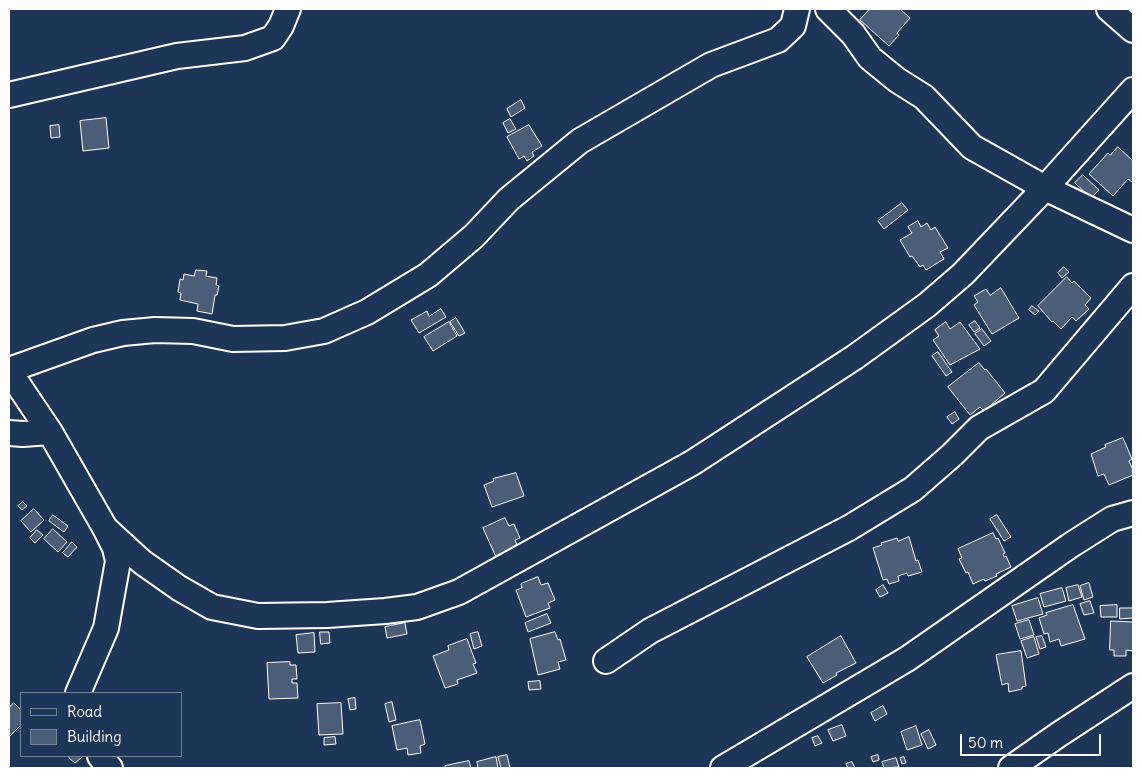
<!DOCTYPE html>
<style>
body{margin:0}
#map{position:relative;width:1142px;height:777px;overflow:hidden;background:#1d3557;font-family:Delius,sans-serif}
canvas{display:block}
.frame{position:absolute;inset:0;border:10px solid #fff;pointer-events:none}
.legend{position:absolute;left:20px;top:692px;width:162px;height:65px;box-sizing:border-box;background:#1d3557;border:1px solid #77869a;margin:0;padding:6px 9px;list-style:none;font-size:15px;color:#fff}
.legend li{display:flex;align-items:center;gap:10px;height:25px}
.legend b{width:25px;border:1px solid #77869a}
.scale{position:absolute;left:960px;top:734px;width:141px;height:22px;box-sizing:border-box;border:2px solid #fff;border-top:0;padding-left:6px;font-size:15px;line-height:18px;white-space:nowrap;color:#fff;-webkit-text-stroke:4px #1d3557;paint-order:stroke}
</style>
<div id="map">
<canvas width="1142" height="777"></canvas>
<div class="frame"></div>
<ul class="legend">
<li><b style="height:6px;background:#1d3557"></b>Road</li>
<li><b style="height:14px;background:#4a5d79"></b>Building</li>
</ul>
<div class="scale">50 m</div>
</div>
<script>
const ctx = document.querySelector('canvas').getContext('2d');
ctx.lineJoin = 'round';
function fillPath(path, color) {
  ctx.fillStyle = color;
  ctx.fill(path, 'evenodd');
}
function trace(path, color, width, dash) {
  ctx.strokeStyle = color;
  ctx.lineWidth = width;
  ctx.lineCap = dash ? 'butt' : 'round';
  ctx.setLineDash(dash || []);
  ctx.stroke(path);
}
const building = new Path2D(`
 M870 9H900L910 18 897 33 899 35 889 46 860 20Z
 M521 100 525 108 511 117 507 109Z
 M106 118 109 148 83 151 80 121Z
 M510 119 516 129 508 133 503 123Z
 M59 125 60 137 51 138 50 126Z
 M529 125 542 146 532 152 534 156 527 161 524 156 519 159 507 137Z
 M1118 147 1133 161V181L1132 182 1128 179 1113 196 1089 174 1108 153 1110 155Z
 M1083 175 1099 190 1091 198 1075 183Z
 M902 203 908 210 884 229 878 221Z
 M918 221 921 227 927 223 931 230 935 227 948 248 940 252 944 259 926 270 923 265 920 267 912 256 910 257 900 240 912 233 908 227Z
 M1064 267 1069 272 1062 278 1058 273Z
 M196 270 207 271 206 276 217 278 216 285 219 286 217 295H215L212 314 197 311 198 304 180 300 181 293 178 292 180 279 183 280 184 274 194 276Z
 M1067 277 1072 283 1074 281 1091 298 1085 305 1089 309 1076 321 1072 317 1061 329 1053 321 1052 322 1038 306Z
 M1001 288 1019 318 992 334 974 305 978 302 974 296 986 289 990 295Z
 M1032 306 1039 311 1035 315 1029 310Z
 M441 309 446 317 419 333 411 320 427 311 429 316Z
 M456 318 465 333 459 336 450 322Z
 M975 321 980 328 974 332 969 325Z
 M449 322 457 336 433 351 424 337Z
 M946 322 950 329 960 322 980 349 950 365 933 340 939 336 935 330Z
 M982 329 991 341 984 346 975 334Z
 M938 352 952 372 946 376 932 356Z
 M979 363 985 370 986 369 1005 393 984 411 980 407 970 415 948 387Z
 M955 412 959 419 952 424 947 417Z
 M1123 438 1132 459 1129 461 1133 470V475L1109 485 1104 474 1098 476 1091 454 1106 447 1105 445Z
 M516 473 524 496 492 507 484 485 494 481 493 479Z
 M23 502 27 506 22 510 18 506Z
 M34 509 44 520 31 532 21 521Z
 M53 515 68 526 64 532 49 521Z
 M997 515 1011 537 1004 541 990 519Z
 M505 518 509 526 514 524 520 538 515 540 518 547 496 557 483 528Z
 M53 529 67 542 58 552 44 539Z
 M37 530 43 535 35 543 30 538Z
 M993 533 996 539 998 538 1005 553 1003 554 1004 557 1006 556 1011 567 996 574 997 576 985 581 984 579 973 584 968 572 966 573 959 559 962 558 958 549Z
 M909 537 916 561 918 560 922 572 908 576 907 573 898 576 899 581 889 584 887 579 883 580 873 548 882 545 881 543 897 538 898 541Z
 M72 542 77 547 68 557 63 553Z
 M538 577 541 585 548 583 555 600 548 603 550 608 526 617 516 590 522 588 521 584Z
 M1089 583 1093 597 1084 600 1080 586Z
 M883 585 888 593 880 597 876 590Z
 M1078 585 1082 597 1069 601 1066 588Z
 M1062 588 1066 601 1044 607 1040 594Z
 M1038 598 1043 614 1017 621 1012 606Z
 M1090 601 1094 613 1084 615 1080 604Z
 M1073 605 1085 639 1061 646 1059 639 1050 642 1048 633 1044 634 1039 618 1047 615 1046 613Z
 M1117 605V617H1101L1100 606Z
 M1120 608H1133V618L1120 619Z
 M547 614 551 623 528 632 525 623Z
 M1029 620 1034 635 1020 639 1015 624Z
 M1111 621 1133 622V651L1126 650V656H1114V650H1110Z
 M405 623 407 634 387 638 385 627Z
 M320 632H329L330 643 321 644Z
 M478 632 482 646 474 649 470 634Z
 M555 632 558 640 560 639 566 660 558 662 560 669 538 675 530 639Z
 M314 633 315 652 298 653 296 635Z
 M841 636 856 663 836 673 837 675 823 683 807 657Z
 M1042 636 1046 647 1040 649 1036 637Z
 M1034 637 1039 654 1027 658 1021 641Z
 M467 639 476 663 473 664 477 673 457 680 458 684 445 688 433 656 449 650 448 646Z
 M1021 651 1026 686 1022 687V689L1009 692 1008 683 1002 685 996 655Z
 M290 662V665H296L297 679H292V683H297L298 698 269 699 267 663Z
 M540 681 541 689 529 690 528 682Z
 M355 698 356 709 350 710 348 699Z
 M392 702 396 720 389 722 385 704Z
 M14 703 21 710V725L9 737V708Z
 M341 703 343 734 319 735 317 704Z
 M883 706 887 714 875 721 871 713Z
 M420 720 425 744 420 746 421 753 408 755 407 748 397 750 392 726Z
 M842 725 846 736 833 741 828 730Z
 M916 726 922 745 907 750 901 732Z
 M929 730 936 745 928 749 921 734Z
 M818 736 822 743 815 746 812 738Z
 M335 737 336 744 324 745V738Z
 M507 755 510 768H501L498 757Z
 M878 755 879 760 873 762 871 757Z
 M71 756H81L82 757 75 763 69 758Z
 M496 757 498 768H478L477 762Z
 M904 757 906 763 902 764 900 758Z
 M896 758 899 767 884 768 882 762Z
 M469 761 471 768H445V766Z
 M852 762 855 768H848L846 764Z`);
const minor = new Path2D(`
 M828 9 853 34 870 58 897 80 924 97 972 147 1045 188 1133 230
 M1109 9 1133 30
 M9 95 177 56 245 48 273 38 281 26 288 9
 M9 370 93 340 123 333 155 330 193 331 233 339 285 338 324 331 367 312 428 275 474 236 509 199 580 141 711 65 778 40 793 26 797 9
 M9 371 50 432 105 528 115 548 118 561 106 628 78 693
 M9 433 23 434 50 432
 M105 528 142 562 179 588 212 607 258 616 327 615 385 611 417 607 459 592 692 463 855 357 927 305 963 274 1045 188 1133 90
 M606 661 650 631 849 528 913 489 952 455 979 428 1044 391 1133 286
 M100 756 110 768
 M723 768 907 659 1071 545 1112 519 1133 513
 M1011 768 1058 735 1133 686`);
fillPath(building, '#4a5d79');
trace(building, '#fff', 1);
trace(minor, '#fff', 28);
trace(minor, '#1d3557', 24);
</script>
